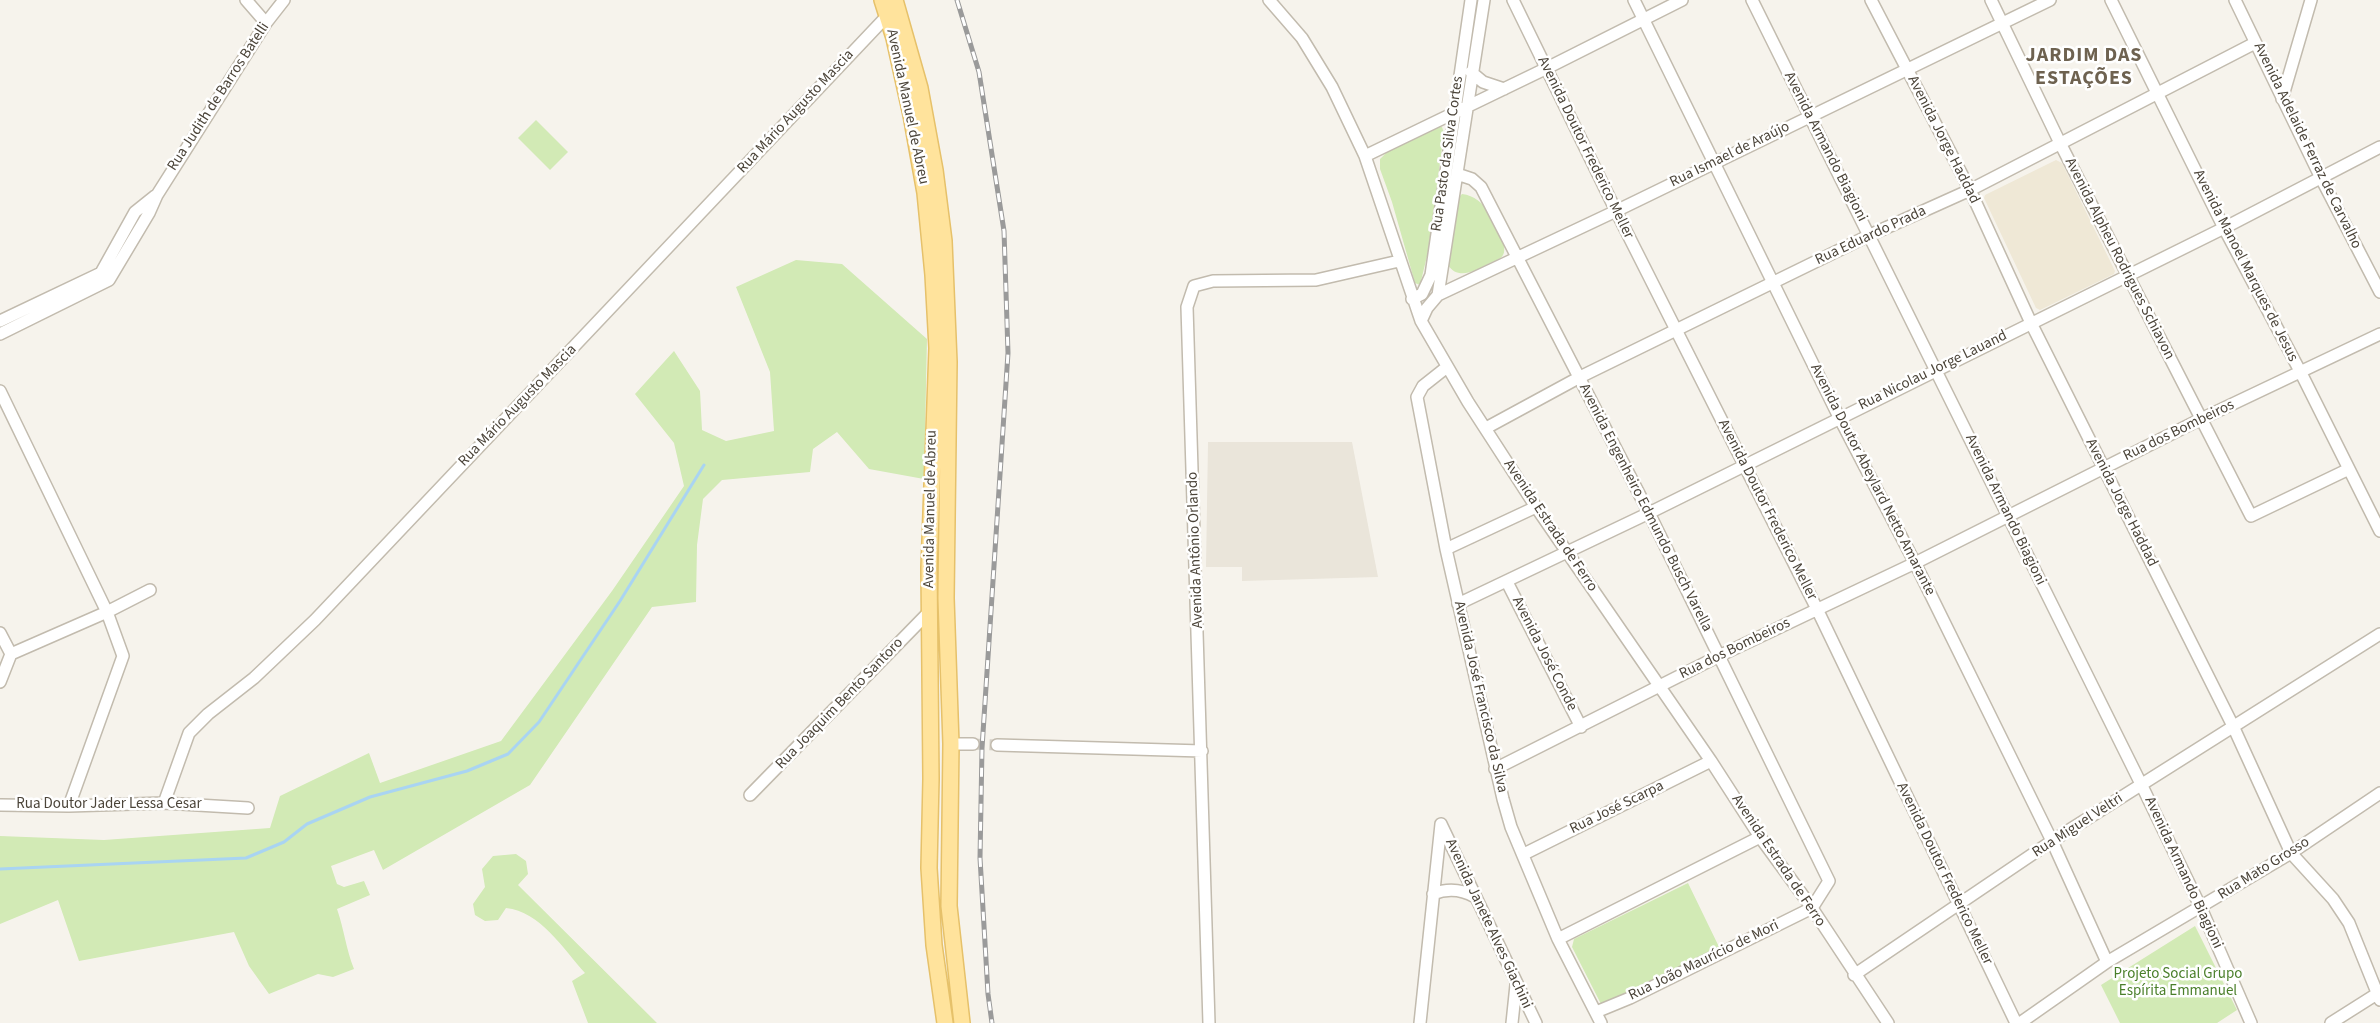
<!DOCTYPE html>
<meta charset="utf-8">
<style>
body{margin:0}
canvas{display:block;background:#f6f3ec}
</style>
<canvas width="2380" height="1023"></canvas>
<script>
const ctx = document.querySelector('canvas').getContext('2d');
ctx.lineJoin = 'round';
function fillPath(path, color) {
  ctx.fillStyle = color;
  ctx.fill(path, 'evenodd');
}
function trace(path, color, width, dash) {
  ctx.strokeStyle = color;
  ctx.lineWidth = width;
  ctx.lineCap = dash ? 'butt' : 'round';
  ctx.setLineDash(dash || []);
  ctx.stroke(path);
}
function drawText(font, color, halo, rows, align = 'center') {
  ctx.font = font + ' "Source Sans 3",sans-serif';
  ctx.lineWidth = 5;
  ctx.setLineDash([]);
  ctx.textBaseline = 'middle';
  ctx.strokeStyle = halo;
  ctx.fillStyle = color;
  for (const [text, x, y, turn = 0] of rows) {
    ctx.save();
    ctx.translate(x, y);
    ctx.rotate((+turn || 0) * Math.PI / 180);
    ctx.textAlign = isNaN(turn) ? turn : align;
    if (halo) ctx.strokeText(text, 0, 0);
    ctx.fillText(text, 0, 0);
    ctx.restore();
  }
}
const residential = new Path2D(`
 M1208 442H1352L1378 577 1242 581V567H1206Z`);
const education = new Path2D(`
 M2056 160 2062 163 2115 271 2114 274 2040 310 2036 308 1984 198 1985 195Z`);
const green = new Path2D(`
 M536 120 568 152 550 170 518 138Z
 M1438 127H1442L1444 133 1428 252 1420 285 1415 283 1392 202 1380 169V159L1387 152Z
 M1462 194C1487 197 1494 223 1504 244 1504 247 1505 252 1503 255 1501 259 1494 261 1490 263 1477 270 1458 281 1448 265L1458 198Z
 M796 260 842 264 927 339 924 479 869 469 837 432 813 449 810 472 722 480 703 499 697 545 696 602 652 607 530 785 383 870 374 850 331 866 337 884 344 887 364 881 370 895 337 909C344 929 346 949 354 969L333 977 318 974 269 994 249 966 234 932 79 961 58 900 0 924V836L104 840 270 828 280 796 369 753 380 783 501 741 612 591 684 486 674 443 635 394 674 351 700 391 702 430 726 441 774 431 770 372 736 287Z
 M516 854 526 861 528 874 518 885 657 1023H588L572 981 585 973C564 950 540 911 506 908L498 920 485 921 475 915 473 904 485 887 482 869 493 856Z
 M1688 883 1721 951 1609 1007 1601 1004 1572 947 1574 939Z
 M2195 926 2237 1010 2217 1023H2120L2101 985Z`);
const stream = new Path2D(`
 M0 869 246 858 284 842 307 824 370 797 467 771 508 754 539 722 620 601 704 465`);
const minorTunnel = new Path2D(`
 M973 744 997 745`);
const minor = new Path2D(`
 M246 0 266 23
 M1269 0 1302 38 1332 87 1365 156 1421 321 1468 402 1536 507 1711 761 1760 837 1812 908 1888 1023
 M1513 0 1616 211 1817 609 2016 1023
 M1634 0 1839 417 1915 563 2052 841 2107 962
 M1752 0 2142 786 2201 908 2251 1023
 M1871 0 1970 190 2031 323 2233 726 2291 853 2333 899 2349 923 2380 1000
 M1991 0 2060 143 2251 516 2349 469
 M2111 0 2224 228 2301 373 2380 531
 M2235 0 2321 178 2380 292
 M1471 72 1483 82 1504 89
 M2282 99 2311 0
 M1365 156 1545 69 1682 0
 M1457 174 1472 179 1481 187 1649 513 1829 881 1812 908
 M1438 295 1484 0
 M1412 299 1422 294 1431 275 1471 0
 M0 321 101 273 135 212 155 196
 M1421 321 1427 308 1438 295 1616 211 2050 0
 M0 334 109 280 149 213 157 195 266 23 284 0
 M1447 367 1423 386 1417 397 1446 549 1503 799 1511 827 1558 939 1601 1023
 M0 391 107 612 123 656 69 806
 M1486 428 1580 377 1870 235 1970 190 2255 43
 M1446 549 1536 507
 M1507 582 1581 727
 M1458 604 1649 513 2224 228 2380 147
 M0 633 11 654 0 682
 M11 654 107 612 150 590
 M951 744H973
 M997 745 1202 751
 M1495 769 1719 656 1915 563 2201 419 2380 334
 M750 795 929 612
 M164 803 189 733 208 714 254 678 315 620 887 16
 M0 805 69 806 164 803 248 808
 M1441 824 1536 1023
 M1524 854 1711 761
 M1433 894C1448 888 1461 889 1475 897
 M1558 939 1760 837
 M1854 975 2052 841 2380 634
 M1596 1012 1630 998 1812 908
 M1209 1023 1187 307 1194 286 1213 281 1316 280 1399 261
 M1420 1023 1441 824
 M1512 1023 1516 985
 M2020 1023 2107 962 2291 853 2380 793
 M2331 1023 2380 992`);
const major = new Path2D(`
 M882 0 894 38 911 115 925 193 933 275 937 348 929 568 931 779 929 868 934 945 945 1023
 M895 0 920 88 935 170 944 241 949 362 946 598 951 744 949 906 962 1023`);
const rail = new Path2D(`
 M957 0 979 72 1004 231 1008 353 982 748 980 858 988 994 992 1023`);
const streetNames = [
 ["Rua Judith de Barros Batelli",219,97,-57],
 ["Avenida Manuel de Abreu",907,107,78],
 ["Rua Mário Augusto Mascia",796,112,-47],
 ["Avenida Jorge Haddad",1943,140,63],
 ["Avenida Adelaide Ferraz de Carvalho",2307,146,64],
 ["Avenida Armando Biagioni",1825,147,63],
 ["Avenida Doutor Frederico Meller",1585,148,64],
 ["Rua Pasto da Silva Cortes",1448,154,-82],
 ["Rua Ismael de Araújo",1730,155,-26],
 ["Rua Eduardo Prada",1871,236,-25],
 ["Avenida Alpheu Rodrigues Schiavon",2119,259,63],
 ["Avenida Manoel Marques de Jesus",2245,266,63],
 ["Rua Nicolau Jorge Lauand",1933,371,-26],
 ["Rua Mário Augusto Mascia",518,406,-46],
 ["Rua dos Bombeiros",2179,431,-26],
 ["Avenida Doutor Abeylard Netto Amarante",1872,480,63],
 ["Avenida Jorge Haddad",2121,503,63],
 ["Avenida Engenheiro Edmundo Busch Varella",1645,508,63],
 ["Avenida Manuel de Abreu",931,509,-89],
 ["Avenida Doutor Frederico Meller",1767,510,63],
 ["Avenida Armando Biagioni",2005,510,64],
 ["Avenida Estrada de Ferro",1550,526,56],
 ["Avenida Antônio Orlando",1196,550,-92],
 ["Rua dos Bombeiros",1735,649,-26],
 ["Avenida José Conde",1544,654,63],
 ["Avenida José Francisco da Silva",1480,697,77],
 ["Rua Joaquim Bento Santoro",840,704,-46],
 ["Rua Doutor Jader Lessa Cesar",109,805],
 ["Rua José Scarpa",1617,808,-26],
 ["Rua Miguel Veltri",2078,826,-33],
 ["Avenida Estrada de Ferro",1778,861,56],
 ["Rua Mato Grosso",2264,869,-32],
 ["Avenida Armando Biagioni",2183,873,65],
 ["Avenida Doutor Frederico Meller",1944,874,64],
 ["Avenida Janete Alves Giachini",1488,924,65],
 ["Rua João Maurício de Mori",1704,961,-26]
];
const parkNames = [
 ["Projeto Social Grupo",2178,975],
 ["Espírita Emmanuel",2178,992]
];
const districtNames = [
 ["JARDIM DAS",2084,57],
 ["ESTAÇÕES",2084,80]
];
fillPath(residential, '#eae5da');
fillPath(education, '#efe8d6');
fillPath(green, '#d2eab5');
trace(stream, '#a9d4f2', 3);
trace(minorTunnel, '#d4d0c8', 11, [11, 5.5]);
trace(minor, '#c2bbae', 14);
trace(major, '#e6c16a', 18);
trace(minor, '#fff', 11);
trace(major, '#ffe39c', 15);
trace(rail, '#9a9a9a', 5);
trace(rail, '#fff', 3, [9]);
drawText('15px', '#4b4439', '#fff', streetNames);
drawText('15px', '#4a7f2a', '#fff', parkNames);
ctx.letterSpacing = '1px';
drawText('bold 20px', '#6e6250', '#fff', districtNames);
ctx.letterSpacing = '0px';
</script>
